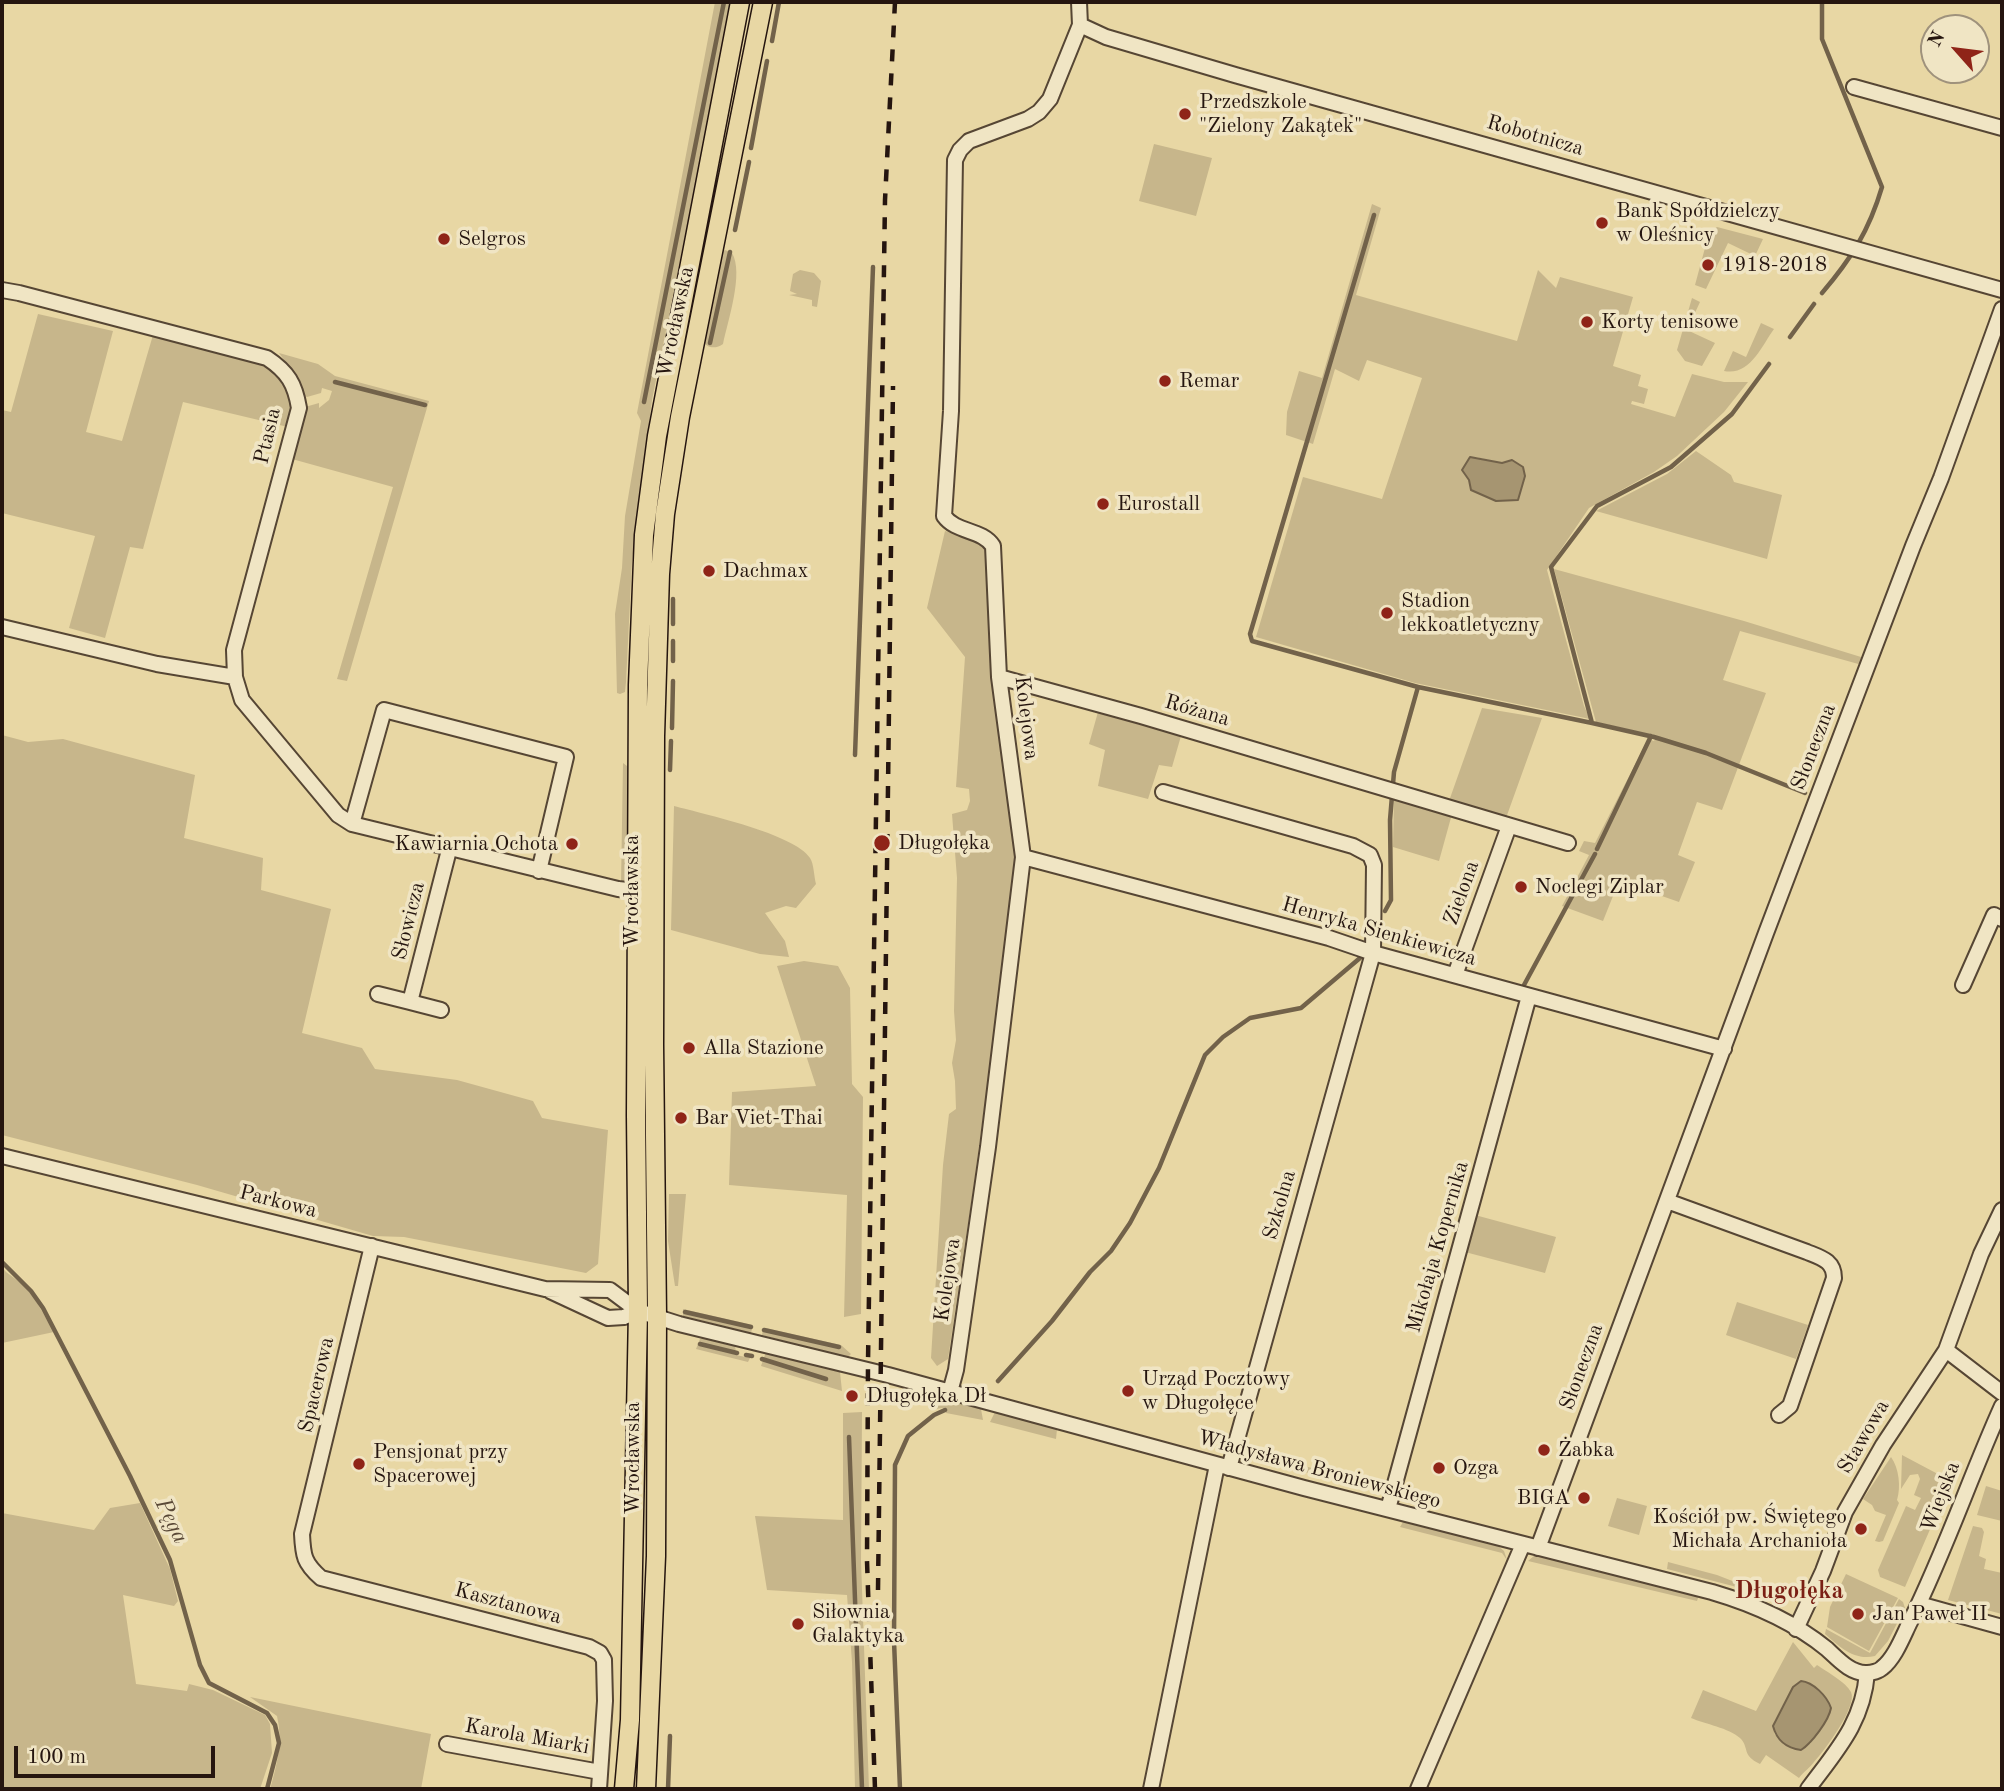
<!DOCTYPE html>
<meta charset="utf-8">
<style>
body{margin:0}
#map{position:relative;width:2004px;height:1791px;overflow:hidden;background:#e8d7a4;font-family:"Old Standard TT",serif}
canvas{display:block}
.frame{position:absolute;inset:0;border:4px solid #25150f;pointer-events:none}
.north{position:absolute;left:1920px;top:14px;width:70px;height:70px;box-sizing:border-box;background:#f0e5c4;border:2px solid #9f927c;border-radius:50%;rotate:298deg;font-size:19px;font-weight:700;line-height:28px;text-align:center;color:#25150f}
.north::after{content:'';display:block;margin:auto;width:24px;height:32px;background:#8f2418;clip-path:polygon(50% 0,100% 100%,50% 72%,0 100%)}
.scale{position:absolute;left:14px;top:1746px;width:201px;height:32px;box-sizing:border-box;border:4px solid #25150f;border-top:0;padding-left:9px;font-size:21px;line-height:24px;white-space:nowrap;color:#25150f;-webkit-text-stroke:5px #f0e5c4;paint-order:stroke}
</style>
<div id="map">
<canvas width="2004" height="1791"></canvas>
<div class="frame"></div>
<div class="north">N</div>
<div class="scale">100 m</div>
</div>
<script>
const ctx = document.querySelector('canvas').getContext('2d');
ctx.lineJoin = 'round';
function fillPath(path, color) {
  ctx.fillStyle = color;
  ctx.fill(path, 'evenodd');
}
function trace(path, color, width, dash) {
  ctx.strokeStyle = color;
  ctx.lineWidth = width;
  ctx.lineCap = dash ? 'butt' : 'round';
  ctx.setLineDash(dash || []);
  ctx.stroke(path);
}
function drawText(font, color, halo, rows, align = 'center') {
  ctx.font = font + ' "Old Standard TT",serif';
  ctx.lineWidth = 7;
  ctx.setLineDash([]);
  ctx.textBaseline = 'middle';
  ctx.strokeStyle = halo;
  ctx.fillStyle = color;
  for (const [text, x, y, turn = 0] of rows) {
    ctx.save();
    ctx.translate(x, y);
    ctx.rotate((+turn || 0) * Math.PI / 180);
    ctx.textAlign = isNaN(turn) ? turn : align;
    if (halo) ctx.strokeText(text, 0, 0);
    ctx.fillText(text, 0, 0);
    ctx.restore();
  }
}
const green = new Path2D(`
 M715 2H732L652 400 632 561 626 682 625 692 620 694 617 693 615 614 622 568 625 516 641 421 637 413Z
 M1154 144 1212 158 1196 216 1139 201Z
 M1372 204 1381 208 1356 295 1517 341 1538 270 1556 288 1560 277 1633 297 1613 366 1641 375 1638 386 1648 389 1644 404 1632 401 1631 404 1675 417 1692 374 1724 382H1748L1724 412 1677 456 1654 472 1589 508 1547 570 1584 706 1590 719 1415 683 1256 637 1303 477 1382 499 1422 378 1367 360 1359 381 1335 369 1313 444 1286 435 1287 412 1299 371 1322 378ZM1475 457 1502 463 1518 500 1496 501 1471 490 1469 480Z
 M1717 227 1763 239 1755 256 1728 243 1706 289 1695 285 1709 233Z
 M725 250 732 253C744 273 728 320 723 344 716 349 707 349 702 340L719 252Z
 M800 270 814 273 821 281 817 307 812 306V300L789 295 797 294 790 291 793 274Z
 M1692 298 1700 302 1687 330 1715 343 1702 366 1685 361 1677 350Z
 M38 314 113 331 86 432 122 441 153 335 261 364 278 375 287 388 291 402 288 427 183 402 143 549 130 547 105 638 69 628 95 536 2 513V410L11 412Z
 M1761 323 1774 329C1761 347 1750 376 1724 371L1733 351 1746 357Z
 M279 353 318 364 335 376 429 401 347 681 337 679 393 487 292 459 305 407 319 403V408L329 400 332 391 322 388 321 393 307 397 303 395 296 376Z
 M1696 451 1731 475 1734 482 1782 495 1767 559 1596 511 1667 474Z
 M945 531 977 540 986 548 996 681 1017 870 972 1197 948 1359 937 1366 931 1358 943 1165 949 1114 956 1109 955 1081 952 1063 956 1040 954 1011 957 878 952 814 967 810 970 801 969 789 956 787 965 657 927 608Z
 M1554 569 1744 621 1861 657 1862 665 1740 631 1723 680 1766 693 1722 810 1697 802 1678 855 1695 862 1679 902 1619 881 1603 921 1562 906 1589 855 1579 851 1584 841 1595 843 1648 739 1654 741 1657 736 1596 722Z
 M1482 708 1542 718 1506 818 1449 801Z
 M1098 712 1181 736 1172 767 1159 765 1148 799 1098 786 1105 750 1089 744Z
 M2 735 28 742 63 739 195 775 184 838 263 858 261 890 331 909 302 1033 362 1048 375 1069 457 1080 533 1101 542 1118 608 1130 598 1264 586 1273 404 1237 373 1236 197 1185 2 1135Z
 M623 763 627 766 628 879 621 884Z
 M1394 798 1452 814 1439 861 1393 847Z
 M674 806C704 814 795 834 810 858 814 864 814 877 816 884L796 908 786 906 765 913 785 941 789 957 760 954 671 930Z
 M804 961 838 966 850 988 852 1084 863 1097 861 1314 844 1317 847 1195 729 1185 732 1092 816 1086 777 966Z
 M669 1194H686L678 1286H675L668 1241Z
 M1475 1215 1556 1237 1545 1273 1465 1252Z
 M2 1267 6 1272 29 1289 54 1332 2 1343Z
 M1737 1302 1808 1325 1796 1359 1726 1335Z
 M683 1309 753 1325 751 1333 683 1316Z
 M766 1328 841 1345 851 1354 847 1358 762 1335 763 1329Z
 M705 1338 735 1344 736 1355 750 1358 748 1362 696 1349 700 1339Z
 M766 1352 840 1372 842 1391 761 1366Z
 M927 1394 981 1409 983 1420 946 1413 943 1408 935 1409Z
 M862 1412 861 1561 869 1789H855L852 1662 847 1595 767 1590 755 1516 843 1520V1413Z
 M995 1412 1057 1429 1056 1439 990 1422Z
 M1242 1446 1245 1450 1386 1488 1377 1490 1366 1488 1245 1457Z
 M1902 1455 1951 1481 1905 1587 1880 1577 1878 1570 1906 1506 1915 1510 1921 1498 1914 1495 1920 1479 1918 1474 1910 1475 1901 1489Z
 M1891 1457C1899 1468 1901 1487 1897 1500L1899 1503 1883 1541 1879 1542 1875 1541 1886 1515 1875 1511 1872 1505 1863 1499Z
 M1986 1486 2002 1491V1521L1977 1515Z
 M1617 1498 1647 1506 1639 1535 1608 1526Z
 M140 1503 170 1569 178 1601 174 1606 123 1595 136 1684 187 1691 189 1684 213 1690 265 1715 270 1724 272 1753 260 1789H2V1513L94 1530 110 1508Z
 M1403 1522 1497 1545 1504 1551 1507 1560 1502 1553 1400 1527Z
 M1973 1526 1982 1528 1984 1532 1979 1556 1986 1559 1984 1569 2002 1573V1614L1948 1600Z
 M1535 1555 1697 1596 1698 1598 1697 1601 1528 1561Z
 M1668 1562 1717 1575 1763 1593 1762 1597 1733 1586 1667 1569Z
 M1846 1574 1898 1598 1869 1651 1827 1627 1830 1607Z
 M1899 1599 1903 1602 1905 1608 1888 1641 1875 1656C1854 1661 1840 1647 1825 1634L1826 1629 1870 1653Z
 M1793 1642 1814 1668 1817 1665C1827 1672 1846 1682 1851 1692 1858 1706 1824 1751 1814 1762 1810 1768 1804 1771 1799 1778L1766 1755 1760 1764C1741 1755 1750 1748 1740 1738 1729 1728 1705 1724 1691 1718L1703 1690 1756 1711ZM1793 1687 1827 1720 1810 1744 1775 1735 1773 1726 1775 1720Z
 M250 1697 431 1734 421 1789H270C277 1765 283 1741 277 1716Z`);
const water = new Path2D(`
 M1470 457 1502 463 1512 460 1523 467 1525 476 1518 500 1496 501 1471 490 1469 480 1462 470Z
 M1801 1681C1813 1682 1827 1696 1831 1708 1829 1720 1812 1743 1801 1750 1786 1748 1777 1741 1773 1726L1793 1687Z`);
const stream = new Path2D(`
 M1822 2V39L1882 187C1869 231 1851 259 1822 293
 M772 41 779 2
 M751 148 767 61
 M1374 215 1250 634 1252 641 1418 687
 M735 230 749 162
 M1790 337 1814 304
 M710 343 730 252
 M335 382 425 405
 M644 402 724 2
 M673 624V599
 M673 641V661
 M1592 723 1654 737 1706 753 1805 793
 M672 728 673 681
 M855 755 873 267
 M670 770 671 741
 M1597 849 1651 736
 M1385 911 1391 900 1390 820 1394 772 1418 687 1592 723 1551 567 1597 506 1671 467 1732 414 1769 364
 M1524 985 1595 854
 M2 1262 31 1291 43 1308 130 1476 170 1560 200 1665 209 1683 267 1713 275 1725 279 1743 267 1789
 M685 1312 751 1327
 M764 1330 839 1347
 M700 1344 737 1353
 M746 1355 752 1356
 M762 1359 826 1379
 M998 1381 1052 1321 1090 1272 1111 1251 1130 1223 1159 1168 1205 1055 1223 1037 1250 1018 1301 1008 1360 958
 M849 1437 862 1789
 M668 1789 670 1736
 M900 1789 894 1641 895 1465 908 1436 934 1415 945 1410`);
const minor = new Path2D(`
 M1080 25 1106 37 1235 75 2002 290
 M1854 87 2002 128
 M2 290 19 293 267 358C288 372 295 384 299 408L234 650 235 677 242 700 338 815 352 824 618 889 637 891
 M2 627 157 664 235 677
 M999 677 1141 716 1568 843
 M1163 792 1353 846 1370 855 1374 865 1373 953 1229 1468
 M352 824 384 710 566 757 539 871
 M1023 857 1329 938 1373 953 1724 1049
 M1455 975 1509 826
 M1963 985 1994 915 2002 919
 M378 994 410 1002 449 850
 M410 1002 441 1010
 M2 1156 545 1289 610 1290 638 1311 679 1324 888 1375 1304 1488 1712 1592C1753 1604 1794 1622 1827 1649 1838 1659 1851 1674 1867 1673 1872 1673 1879 1671 1882 1668 1895 1658 1903 1636 1910 1622 1945 1552 1970 1477 2002 1406
 M1667 1201 1807 1252C1822 1258 1834 1261 1834 1278L1790 1406 1779 1415
 M372 1246 302 1534C303 1556 304 1563 321 1578L589 1647 600 1653 604 1660 605 1701 599 1789
 M550 1291 608 1318 624 1317 638 1311
 M1946 1350 2002 1393
 M950 1392 956 1370 988 1147 1023 857 999 677 993 546C982 529 956 533 944 516L951 411 955 160 960 150 969 141 1028 119 1039 112 1050 99 1080 25 1079 2
 M1388 1509 1529 996
 M1538 1548 1766 933 1913 546 1941 478 2002 309
 M1919 1604 2002 1627
 M1796 1629 1823 1571 1845 1512 1883 1445 1946 1350 1981 1254 2002 1210
 M447 1744 600 1772
 M1151 1789 1217 1465
 M1418 1789 1523 1544
 M1808 1789C1836 1751 1863 1723 1867 1673`);
const major = new Path2D(`
 M624 1789 630 1720 638 1311 636 1115 638 685 644 535 657 436 740 2
 M646 1789 656 1556 657 1317 654 1044 655 736 660 574 665 514 680 417 763 2`);
const rail = new Path2D(`
 M878 1590 893 386
 M875 1789 867 1561 868 1363 885 200 895 2`);
const markers = [
 [1185,114,7,"#8f2418"],
 [1602,223,7,"#8f2418"],
 [444,239,7,"#8f2418"],
 [1708,265,7,"#8f2418"],
 [1587,322,7,"#8f2418"],
 [1165,381,7,"#8f2418"],
 [1103,504,7,"#8f2418"],
 [709,571,7,"#8f2418"],
 [1387,613,7,"#8f2418"],
 [882,843,9,"#8f2418"],
 [572,844,7,"#8f2418"],
 [1521,887,7,"#8f2418"],
 [689,1048,7,"#8f2418"],
 [681,1118,7,"#8f2418"],
 [1128,1391,7,"#8f2418"],
 [852,1396,7,"#8f2418"],
 [1544,1450,7,"#8f2418"],
 [359,1464,7,"#8f2418"],
 [1439,1468,7,"#8f2418"],
 [1584,1498,7,"#8f2418"],
 [1861,1529,7,"#8f2418"],
 [1858,1614,7,"#8f2418"],
 [798,1624,7,"#8f2418"]
];
const poiNames = [
 ["Przedszkole",1199,102],
 ["\"Zielony Zakątek\"",1199,126],
 ["Bank Spółdzielczy",1616,211],
 ["w Oleśnicy",1616,235],
 ["Selgros",458,239],
 ["1918-2018",1722,265],
 ["Korty tenisowe",1601,322],
 ["Remar",1179,381],
 ["Eurostall",1117,504],
 ["Dachmax",723,571],
 ["Stadion",1401,601],
 ["lekkoatletyczny",1401,625],
 ["Długołęka",898,843],
 ["Kawiarnia Ochota",558,844,"right"],
 ["Noclegi Ziplar",1535,887],
 ["Alla Stazione",703,1048],
 ["Bar Viet-Thai",695,1118],
 ["Urząd Pocztowy",1142,1379],
 ["w Długołęce",1142,1403],
 ["Długołęka Dł",866,1396],
 ["Żabka",1558,1450],
 ["Pensjonat przy",373,1452],
 ["Spacerowej",373,1476],
 ["Ozga",1453,1468],
 ["BIGA",1570,1498,"right"],
 ["Kościół pw. Świętego",1847,1517,"right"],
 ["Michała Archanioła",1847,1541,"right"],
 ["Siłownia",812,1612],
 ["Galaktyka",812,1636],
 ["Jan Paweł II",1872,1614]
];
const streetNames = [
 ["Robotnicza",1535,136,16],
 ["Wrocławska",676,322,-78],
 ["Ptasia",268,436,-77],
 ["Różana",1197,711,16],
 ["Kolejowa",1026,718,83],
 ["Słoneczna",1814,747,-69],
 ["Wrocławska",632,891,-90],
 ["Zielona",1462,893,-70],
 ["Słowicza",409,921,-76],
 ["Henryka Sienkiewicza",1379,932,16],
 ["Parkowa",278,1202,14],
 ["Szkolna",1280,1205,-74],
 ["Mikołaja Kopernika",1438,1247,-74],
 ["Kolejowa",948,1280,-82],
 ["Słoneczna",1582,1367,-70],
 ["Spacerowa",317,1385,-77],
 ["Stawowa",1864,1437,-60],
 ["Wrocławska",633,1458,-90],
 ["Władysława Broniewskiego",1319,1470,15],
 ["Wiejska",1941,1497,-69],
 ["Kasztanowa",508,1604,15],
 ["Karola Miarki",527,1737,10]
];
const waterNames = [
 ["Pęga",171,1521,64]
];
const quarterNames = [
 ["Długołęka",1789,1592]
];
fillPath(green, '#c7b68b');
fillPath(water, '#a69571');
trace(water, '#72624a', 2);
trace(stream, '#72624a', 4.5);
trace(minor, '#564634', 18);
trace(major, '#25150f', 21);
trace(minor, '#f0e5c4', 14);
trace(major, '#e8d7a4', 18);
trace(rail, '#25150f', 4.5, [12, 12]);
for (const [x, y, r, color] of markers) {
  const dot = new Path2D();
  dot.arc(x, y, r, 0, 2 * Math.PI);
  ctx.fillStyle = color;
  ctx.fill(dot);
  trace(dot, '#f0e5c4', 2.5);
}
drawText('21px', '#25150f', '#f0e5c4', poiNames, 'left');
drawText('21px', '#25150f', '#f0e5c4', streetNames);
drawText('italic 23px', '#594836', '#f0e5c4', waterNames);
drawText('bold 24px', '#7a1f14', '#f0e5c4', quarterNames);
</script>
